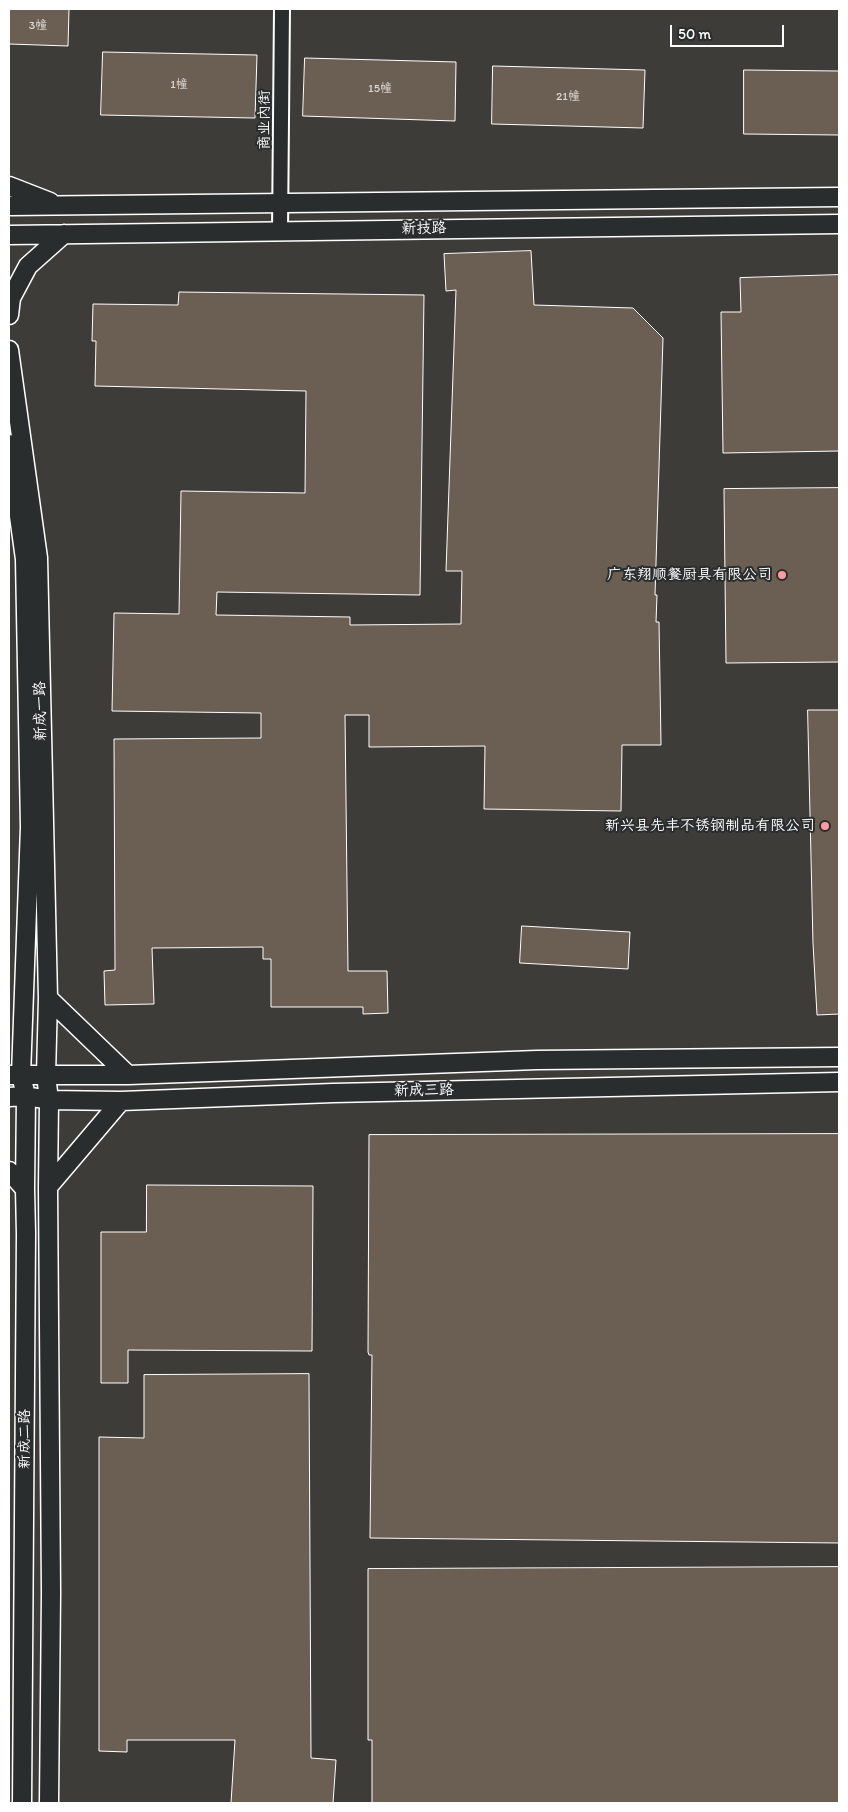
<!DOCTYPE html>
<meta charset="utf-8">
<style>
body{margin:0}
#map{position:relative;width:848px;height:1812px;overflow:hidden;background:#2a2d2e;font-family:Itim,sans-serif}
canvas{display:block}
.frame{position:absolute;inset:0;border:10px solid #fff;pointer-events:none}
.scale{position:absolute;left:670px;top:25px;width:114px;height:22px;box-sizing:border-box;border:2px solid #fff;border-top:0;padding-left:6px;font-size:15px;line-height:18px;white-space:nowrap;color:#fff;-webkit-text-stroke:4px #2a2d2e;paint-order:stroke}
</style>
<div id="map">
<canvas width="848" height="1812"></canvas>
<div class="frame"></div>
<div class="scale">50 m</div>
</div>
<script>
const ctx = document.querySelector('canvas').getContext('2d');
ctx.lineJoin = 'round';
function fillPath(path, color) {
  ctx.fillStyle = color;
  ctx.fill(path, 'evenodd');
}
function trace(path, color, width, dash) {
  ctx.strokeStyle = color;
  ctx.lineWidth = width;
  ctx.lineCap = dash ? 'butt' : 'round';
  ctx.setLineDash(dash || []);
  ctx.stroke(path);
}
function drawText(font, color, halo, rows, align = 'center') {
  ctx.font = font + ' Itim,"LXGW WenKai TC",sans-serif';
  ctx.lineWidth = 4;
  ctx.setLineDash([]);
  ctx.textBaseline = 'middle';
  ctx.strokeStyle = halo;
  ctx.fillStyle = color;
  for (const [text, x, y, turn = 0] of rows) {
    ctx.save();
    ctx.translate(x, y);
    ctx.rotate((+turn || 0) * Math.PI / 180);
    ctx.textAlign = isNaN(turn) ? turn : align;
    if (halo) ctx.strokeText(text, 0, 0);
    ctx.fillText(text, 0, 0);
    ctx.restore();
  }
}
const built = new Path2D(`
 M9 9H839V1803H9Z`);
const building = new Path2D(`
 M9 9H69L68 46 9 44Z
 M103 52 257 55 255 118 101 115Z
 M305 58 456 62 455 121 303 116Z
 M493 66 645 70 643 128 492 124Z
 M744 70 839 71V135L744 134Z
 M531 251 534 305 633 308 663 338 655 595H657L656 622H659L661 745H622L621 811 484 809 485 746 369 747V715H345L348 971H387L388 1013 363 1014V1007H271V959H263V947L152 948 154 1004 105 1005 104 971 115 970 114 739 261 738V713L112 711 114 613 179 614 181 491 305 493 306 391 95 386 96 341H92L93 304 178 305 179 292 424 295 420 595 217 592 216 615 350 617V625L461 624 462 571H446L456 290 446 291 444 254Z
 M839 275V451L723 453 721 312H741L740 278Z
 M839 488V662L726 663 724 489Z
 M808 710H839V1014L817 1015 813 943Z
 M522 926 630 932 628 969 520 963Z
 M839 1134V1543L370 1538 372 1355H369L368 1352 369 1135Z
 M147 1185 313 1186 312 1351 128 1350V1383H101V1232H146Z
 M309 1374 311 1758 336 1760 333 1803H231L235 1740H127V1752L99 1751V1437L144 1438V1375Z
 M839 1567V1803H372V1740H368V1569Z`);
const minor = new Path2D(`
 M280 231 282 9`);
const tertiary = new Path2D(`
 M9 186 50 202
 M9 206 839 197
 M9 235 839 224
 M9 315 11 298 28 266 64 234
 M9 350 38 558 48 998 46 1075 49 1100 48 1187 51 1593 49 1803
 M9 444 25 559 30 827 21 1075 26 1096 25 1189 26 1234 22 1803
 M48 998 128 1075
 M9 1075H128L537 1060 839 1057
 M9 1097 26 1096 49 1100 121 1101 333 1093 839 1082
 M9 1171 25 1189
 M48 1187 121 1101`);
const markers = [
 [782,575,5,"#ff9aa2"],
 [825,826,5,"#ff9aa2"]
];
const numberNames = [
 ["3幢",38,26],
 ["1幢",179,85],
 ["15幢",380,89],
 ["21幢",568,97]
];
const streetNames = [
 ["商业内街",265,120,-90],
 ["新技路",424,229,-1],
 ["新成一路",41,711,-91],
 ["新成三路",424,1091,-1],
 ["新成二路",25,1439,-90]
];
const poiNames = [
 ["广东翔顺餐厨具有限公司",772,575],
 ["新兴县先丰不锈钢制品有限公司",815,826]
];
fillPath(built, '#3e3c39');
fillPath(building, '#6b5e52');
trace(building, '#fff', 1);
trace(minor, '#fff', 18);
trace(tertiary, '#fff', 21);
trace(minor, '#2a2d2e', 14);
trace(tertiary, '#2a2d2e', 18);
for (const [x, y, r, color] of markers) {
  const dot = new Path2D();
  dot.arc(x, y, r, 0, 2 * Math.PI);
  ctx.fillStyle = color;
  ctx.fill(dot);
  trace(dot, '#2a2d2e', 2);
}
drawText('12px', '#dad7d4', null, numberNames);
drawText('15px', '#fff', '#2a2d2e', streetNames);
drawText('15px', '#fff', '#2a2d2e', poiNames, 'right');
</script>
